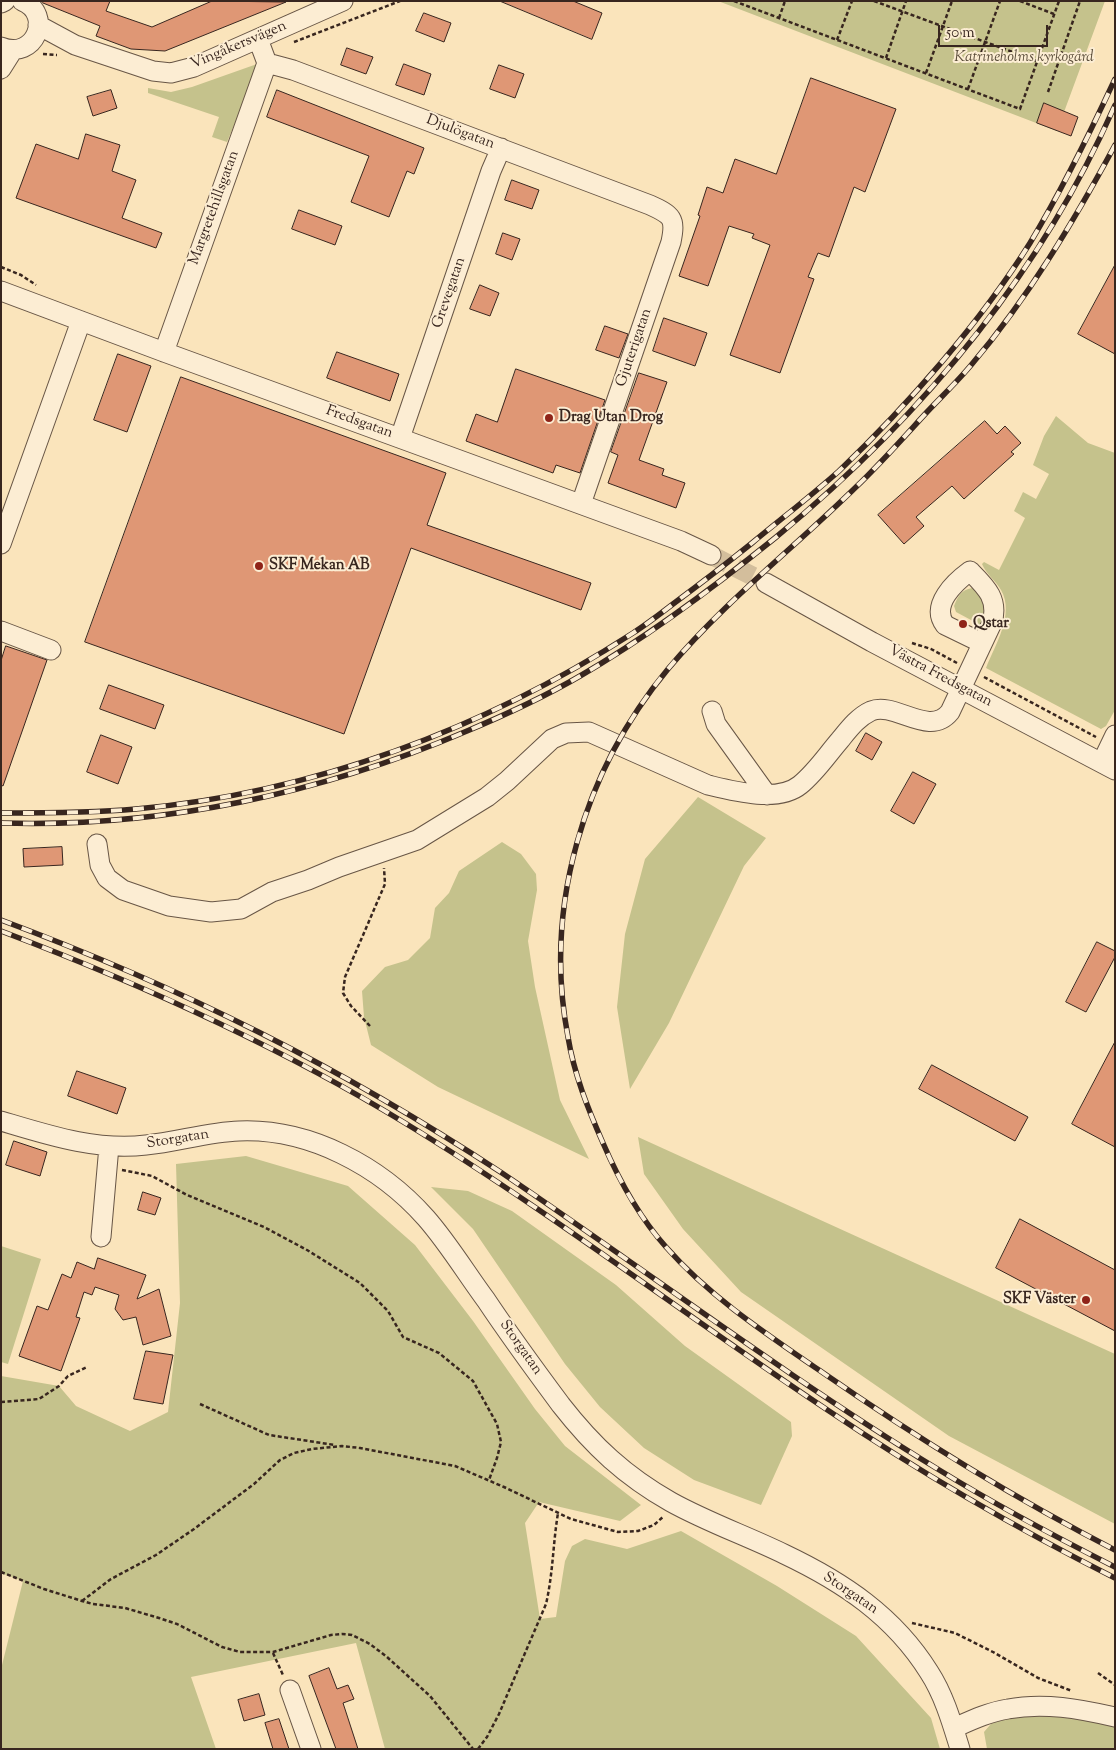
<!DOCTYPE html>
<meta charset="utf-8">
<style>
body{margin:0}
#map{position:relative;width:1116px;height:1750px;overflow:hidden;background:#fae4bb;font-family:"Sorts Mill Goudy",serif}
canvas{display:block}
.frame{position:absolute;inset:0;border:2px solid #38261f;pointer-events:none}
.scale{position:absolute;left:938px;top:25px;width:110px;height:22px;box-sizing:border-box;border:2px solid #38261f;border-top:0;padding-left:6px;font-size:15px;line-height:18px;white-space:nowrap;color:#38261f;-webkit-text-stroke:4px #fcedd3;paint-order:stroke}
</style>
<div id="map">
<canvas width="1116" height="1750"></canvas>
<div class="frame"></div>
<div class="scale">50 m</div>
</div>
<script>
const ctx = document.querySelector('canvas').getContext('2d');
ctx.lineJoin = 'round';
function fillPath(path, color) {
  ctx.fillStyle = color;
  ctx.fill(path, 'evenodd');
}
function trace(path, color, width, dash) {
  ctx.strokeStyle = color;
  ctx.lineWidth = width;
  ctx.lineCap = dash ? 'butt' : 'round';
  ctx.setLineDash(dash || []);
  ctx.stroke(path);
}
function drawText(font, color, halo, rows, align = 'center') {
  ctx.font = font + ' "Sorts Mill Goudy",serif';
  ctx.lineWidth = 4;
  ctx.setLineDash([]);
  ctx.textBaseline = 'middle';
  ctx.strokeStyle = halo;
  ctx.fillStyle = color;
  for (const [text, x, y, turn = 0] of rows) {
    ctx.save();
    ctx.translate(x, y);
    ctx.rotate((+turn || 0) * Math.PI / 180);
    ctx.textAlign = isNaN(turn) ? turn : align;
    if (halo) ctx.strokeText(text, 0, 0);
    ctx.fillText(text, 0, 0);
    ctx.restore();
  }
}
const green = new Path2D(`
 M718 1H1105L1057 131Z
 M257 64 259 66 227 142 212 137 219 117 148 93V88L171 92 192 87Z
 M1056 416 1088 443 1115 453V710L1106 726 1101 729 986 668C995 645 1015 614 1001 590 996 581 986 574 982 564L984 562 999 570 1025 518 1014 511 1023 492 1036 499 1049 474 1033 465 1044 436Z
 M972 588 982 593 987 600 986 628 956 612 954 606C958 596 961 590 972 588Z
 M698 797 766 838 744 866 669 1023 630 1089 617 1007 625 934 645 859Z
 M502 842 521 854 536 874 537 890 528 941 535 987 560 1100 589 1159 438 1087 371 1045 364 1017 362 991 385 967 408 960 430 938 435 908 449 893 459 871Z
 M638 1137 1115 1354V1524L949 1436 741 1292 683 1229 644 1174Z
 M246 1156 348 1186 415 1245 473 1321 535 1409 565 1446 641 1505 620 1521 539 1502 525 1523 540 1619 556 1617 565 1561 572 1546 585 1539 627 1549 681 1531 777 1586 856 1636 931 1718 940 1749H385L356 1643 191 1677 216 1749H1V1669L23 1581 1 1573V1376L59 1386 76 1406 130 1431 168 1412 180 1303 176 1164Z
 M431 1187 468 1191 512 1211 616 1285 685 1346 791 1422 792 1436 761 1505 694 1480 644 1448 600 1407 565 1364 473 1229Z
 M1 1246 41 1259 8 1364 1 1362Z
 M1048 1714 1115 1726V1749H987L984 1732 996 1718Z`);
const building = new Path2D(`
 M41 1H110L106 11 152 27 212 1 286 2 165 51 131 49 96 36 100 26 43 3Z
 M500 1H573L602 13 592 39Z
 M424 13 451 23 444 42 416 31Z
 M347 48 373 57 366 74 341 65Z
 M404 64 431 74 424 95 396 85Z
 M499 65 524 74 515 98 490 89Z
 M811 78 896 109 865 192 854 187 829 257 818 253 808 277 814 279 780 373 730 355 770 245 752 238 754 234 729 226 708 286 679 276 700 216 698 215 707 187 723 193 735 159 776 174Z
 M111 90 117 108 93 116 87 97Z
 M277 90 424 148 414 174 407 171 389 217 351 202 369 156 267 117Z
 M1044 103 1078 117 1071 136 1037 123Z
 M86 134 120 145 112 171 136 180 122 218 162 233 156 248 16 198 36 144 78 159Z
 M512 180 539 190 532 209 505 200Z
 M299 210 342 226 335 245 292 229Z
 M503 233 520 239 512 260 496 254Z
 M1115 265V354L1078 334Z
 M480 285 499 293 490 316 470 309Z
 M664 318 707 333 695 366 653 351Z
 M605 326 628 334 619 358 596 350Z
 M337 352 399 374 390 401 327 378Z
 M118 354 151 366 127 432 94 420Z
 M516 369 605 400 580 473 556 465 553 473 466 441 476 414 497 422Z
 M639 373 667 382 639 460 664 469 662 475 685 483 676 508 608 483 618 455 611 452Z
 M181 377 446 473 427 525 591 583 581 610 411 548 344 734 85 642Z
 M985 421 997 434 1005 426 1021 443 1011 452 1014 454 964 499 952 486 916 517 924 526 904 544 878 515Z
 M6 646 47 660 3 786 1 785V661Z
 M109 685 164 705 155 729 100 709Z
 M866 733 882 742 872 760 856 751Z
 M101 735 132 747 118 784 87 772Z
 M913 772 936 784 914 824 891 811Z
 M62 847 63 865 24 867 23 849Z
 M1097 942 1115 951V957L1086 1012 1066 1002Z
 M1115 1042V1147L1072 1124Z
 M932 1065 1028 1117 1015 1141 919 1089Z
 M77 1071 126 1088 117 1114 68 1096Z
 M14 1141 47 1152 40 1176 6 1165Z
 M143 1192 161 1198 155 1215 138 1210Z
 M1020 1219 1115 1270V1331L996 1268Z
 M98 1258 146 1275 137 1299 159 1289 171 1336 143 1345 136 1317 123 1320 115 1309 119 1295 95 1287 92 1295 84 1292 76 1317 80 1318 61 1371 19 1356 37 1306 48 1310 62 1274 71 1278 77 1262 94 1269Z
 M146 1351 173 1355 163 1404 134 1399Z
 M329 1668 337 1689 348 1685 354 1699 343 1703 358 1749H336L309 1676Z
 M259 1694 265 1715 244 1721 238 1700Z
 M279 1719 289 1749H273L265 1723Z`);
const minorTunnel = new Path2D(`
 M711 555 766 583`);
const path = new Path2D(`
 M734 1 1020 109 1059 1
 M874 1 1037 61
 M1020 1 1054 14
 M779 18 785 1
 M837 40 852 1
 M294 42 400 1
 M43 54 57 55
 M886 58 906 1
 M926 73 952 1
 M968 89 1000 1
 M1048 92 1080 1
 M1 267 21 275 36 285
 M912 643 931 649 957 663
 M984 677 1096 737
 M370 1026 351 1006 343 993 345 977 385 884 384 868
 M122 1170 152 1176 187 1195 264 1227 307 1250 360 1283 388 1311 403 1337 439 1353 473 1381 497 1424 501 1442 497 1458 489 1480
 M1 1402 39 1399 59 1386 68 1376 87 1367
 M200 1404 269 1435 335 1445
 M1 1572 44 1589 82 1601 93 1604 125 1608 159 1618 177 1624 222 1647 240 1652H273L331 1635 342 1634 352 1635 370 1644 387 1657 430 1696 473 1749
 M82 1601 111 1579 156 1555 194 1529 254 1484 280 1460 294 1453 312 1449 342 1446 360 1448 455 1466 504 1487 571 1519 618 1532 638 1531 654 1525 664 1516
 M912 1623 955 1633 993 1652 1038 1678 1072 1691
 M273 1653 283 1675
 M1098 1673 1115 1685
 M478 1749 487 1737 499 1714 546 1604C553 1574 553 1543 558 1513`);
const minor = new Path2D(`
 M1 3 5 1
 M38 25 75 45 153 71 171 73 194 67 343 1
 M258 39 267 63 293 70 650 205C672 215 676 218 671 242L581 504
 M1 47C35 61 54 14 22 1
 M1 69 13 50
 M1 291 164 352 681 541 711 555
 M164 352 267 63
 M400 438 491 171 501 148
 M1 544 81 321
 M766 583 872 642 1115 770
 M1 631 51 650
 M712 711 716 724 767 795
 M1102 762 1115 735
 M97 844 100 865 107 878 123 890 169 906 211 912 241 909 272 892 308 880 339 867 417 840 487 797 507 781 552 739 566 733 589 732 708 785C733 791 778 803 800 785 816 772 827 755 840 740 849 729 858 717 871 711 895 701 929 738 950 712L992 623C999 599 986 587 970 571 955 582 930 605 945 625L982 643
 M1 1121C48 1135 96 1151 146 1145 177 1142 208 1132 239 1131 309 1128 380 1166 426 1218 448 1243 466 1273 486 1300 510 1336 535 1370 561 1405 593 1446 625 1476 671 1502 707 1522 747 1536 784 1554 843 1582 894 1616 929 1672 944 1695 952 1723 960 1749
 M101 1237 109 1146
 M290 1690 311 1749
 M954 1728C972 1720 989 1712 1008 1709 1044 1702 1080 1709 1115 1717`);
const rail = new Path2D(`
 M1115 145C1074 221 1028 298 972 364 958 381 942 396 927 412 904 437 881 463 856 487 794 548 724 602 668 669 584 770 543 907 568 1037 574 1074 588 1109 603 1143 619 1180 639 1217 666 1247 709 1296 765 1333 819 1370 914 1436 1012 1497 1115 1550
 M1 813C46 813 91 813 136 809 313 793 484 729 633 633 647 624 660 614 673 604 700 584 726 564 752 543 781 519 811 496 839 471 907 406 980 323 1030 243 1062 190 1089 135 1115 79
 M1 823C160 828 320 794 467 731 505 715 544 697 580 676 649 636 713 588 775 538 918 420 1040 276 1115 105
 M1 920C181 987 342 1068 502 1173 647 1271 787 1377 936 1468 994 1504 1054 1536 1115 1567
 M1 931C141 984 277 1045 405 1123 551 1212 687 1317 829 1411 921 1473 1016 1528 1115 1578`);
const markers = [
 [549,418,5,"#8f2418"],
 [259,566,5,"#8f2418"],
 [963,624,5,"#8f2418"],
 [1086,1300,5,"#8f2418"]
];
const streetNames = [
 ["Vingåkersvägen",239,46,-23],
 ["Djulögatan",460,133,21],
 ["Margretehillsgatan",215,208,-70],
 ["Grevegatan",450,293,-71],
 ["Gjuterigatan",635,348,-71],
 ["Fredsgatan",359,423,20],
 ["Västra Fredsgatan",940,677,28],
 ["Storgatan",178,1140,-9],
 ["Storgatan",520,1348,55],
 ["Storgatan",850,1594,34]
];
const parkNames = [
 ["Katrineholms kyrkogård",1024,58]
];
const poiNames = [
 ["Drag Utan Drog",559,418],
 ["SKF Mekan AB",269,566],
 ["Qstar",973,624],
 ["SKF Väster",1076,1300,"right"]
];
fillPath(green, '#c5c28c');
fillPath(building, '#df9775');
trace(building, '#38261f', 1);
trace(minorTunnel, '#d3be9c', 19, [19, 9]);
trace(minor, '#685646', 21);
trace(path, '#38261f', 2.5, [4, 2.5]);
trace(minor, '#fcedd3', 19);
trace(rail, '#38261f', 5.5);
trace(rail, '#fcedd3', 4, [11]);
for (const [x, y, r, color] of markers) {
  const dot = new Path2D();
  dot.arc(x, y, r, 0, 2 * Math.PI);
  ctx.fillStyle = color;
  ctx.fill(dot);
  trace(dot, '#fcedd3', 2);
}
drawText('15px', '#38261f', '#fcedd3', streetNames);
drawText('italic 15px', '#5b4d3a', '#fcedd3', parkNames);
drawText('bold 15px', '#38261f', '#fcedd3', poiNames, 'left');
</script>
